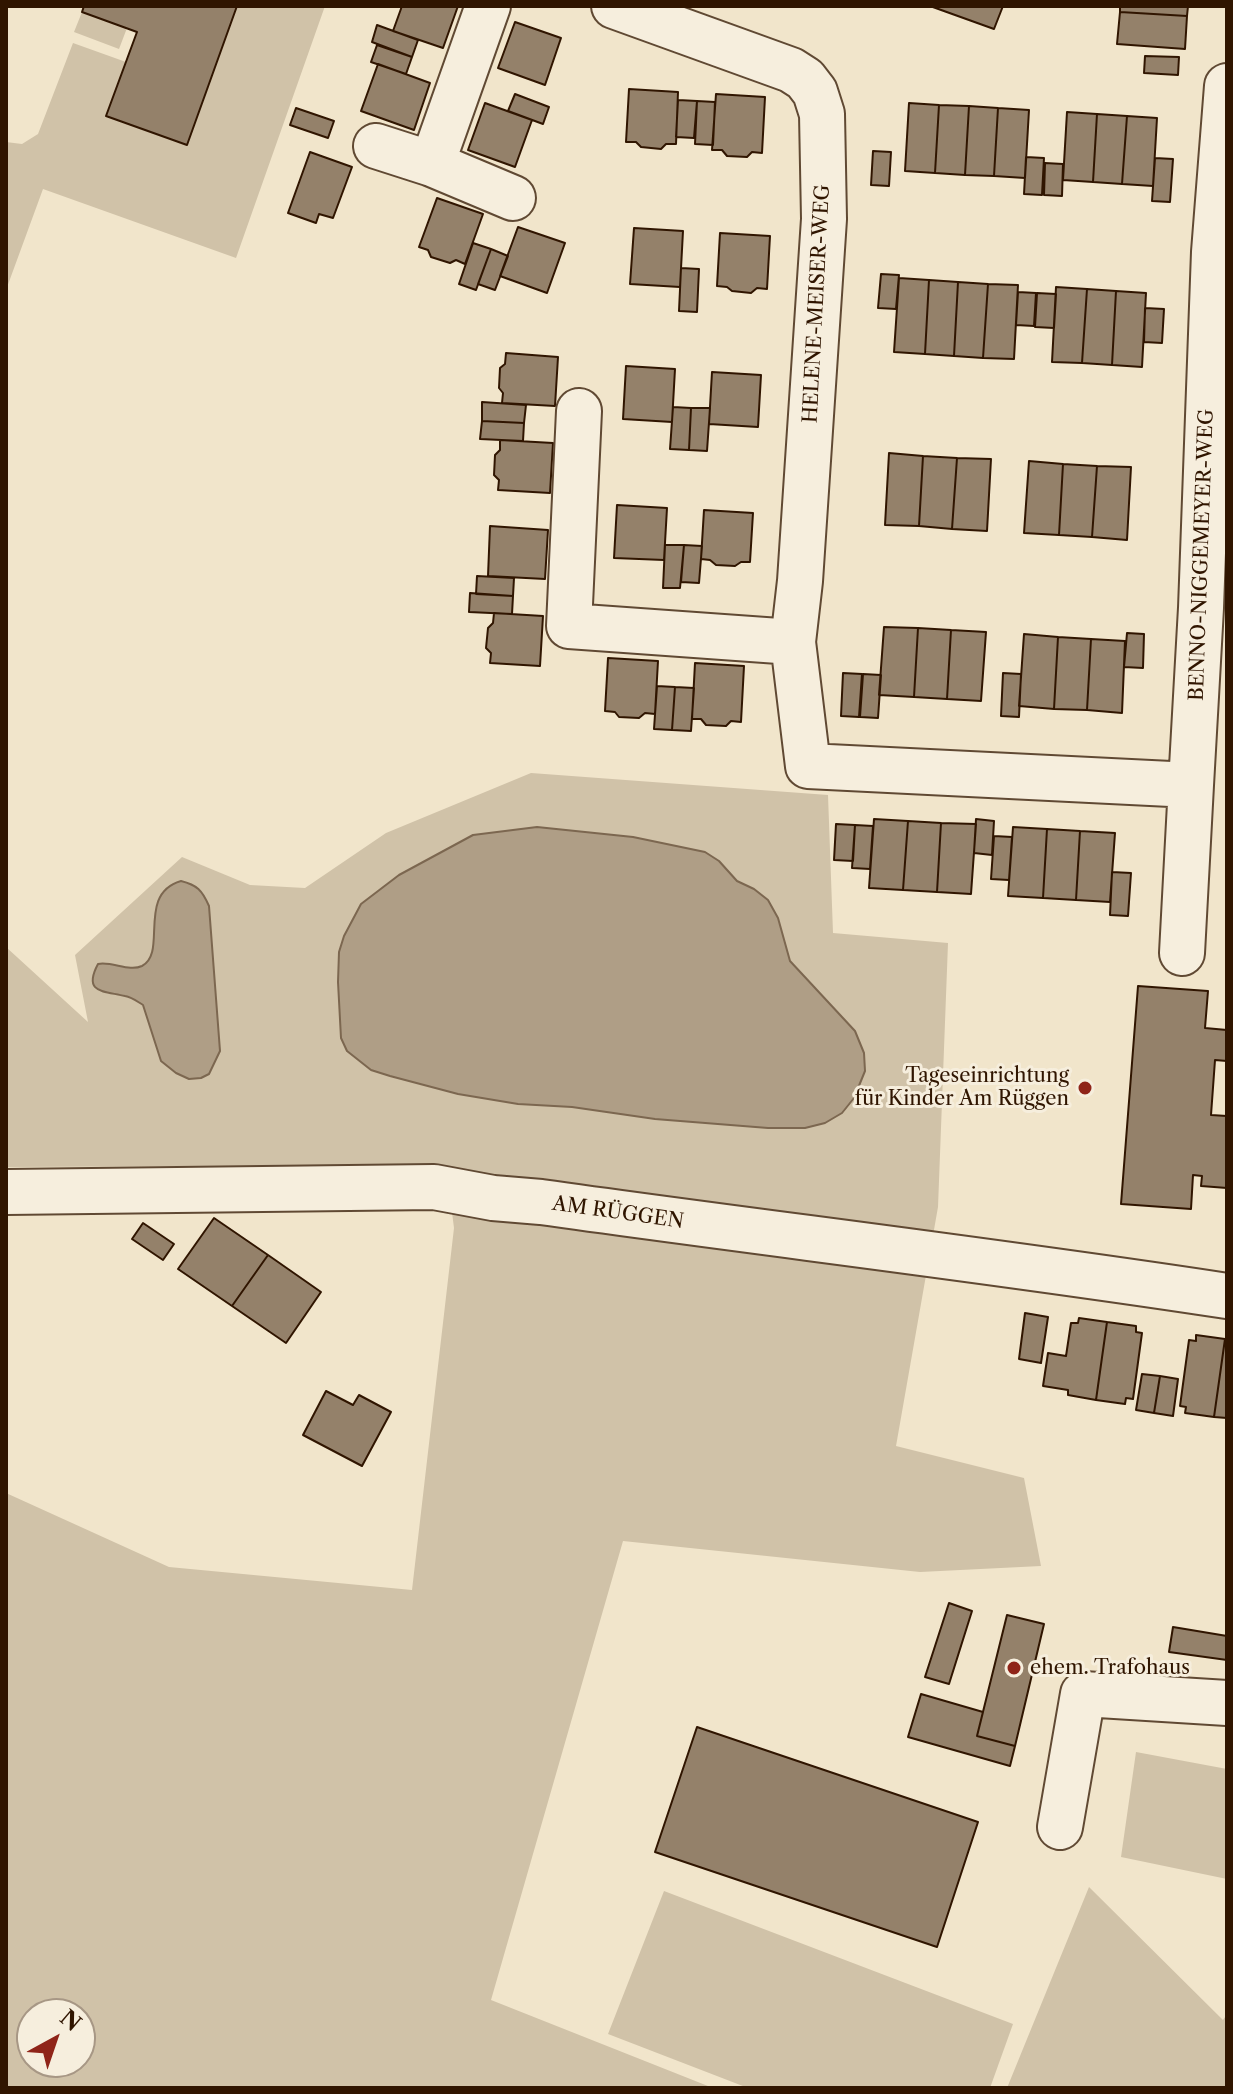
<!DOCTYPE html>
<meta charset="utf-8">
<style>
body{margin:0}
#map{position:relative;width:1233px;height:2094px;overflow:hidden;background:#f1e5cb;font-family:"Libre Caslon Text",serif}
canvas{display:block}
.frame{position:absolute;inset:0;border:8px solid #301500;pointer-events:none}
.north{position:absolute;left:16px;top:1998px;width:80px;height:80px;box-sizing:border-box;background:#f6eedd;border:2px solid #a79785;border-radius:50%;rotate:40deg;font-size:22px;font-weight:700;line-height:32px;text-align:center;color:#301500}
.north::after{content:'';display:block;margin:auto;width:28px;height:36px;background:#8f2418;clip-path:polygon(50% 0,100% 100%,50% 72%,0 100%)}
</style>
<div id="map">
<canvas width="1233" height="2094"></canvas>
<div class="frame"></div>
<div class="north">N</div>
</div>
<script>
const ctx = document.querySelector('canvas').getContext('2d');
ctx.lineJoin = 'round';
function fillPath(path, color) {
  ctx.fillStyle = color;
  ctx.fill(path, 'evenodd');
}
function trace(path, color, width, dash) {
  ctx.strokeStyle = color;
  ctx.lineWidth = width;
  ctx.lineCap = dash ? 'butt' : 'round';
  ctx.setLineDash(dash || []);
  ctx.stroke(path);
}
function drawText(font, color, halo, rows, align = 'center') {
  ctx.font = font + ' "Libre Caslon Text",serif';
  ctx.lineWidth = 6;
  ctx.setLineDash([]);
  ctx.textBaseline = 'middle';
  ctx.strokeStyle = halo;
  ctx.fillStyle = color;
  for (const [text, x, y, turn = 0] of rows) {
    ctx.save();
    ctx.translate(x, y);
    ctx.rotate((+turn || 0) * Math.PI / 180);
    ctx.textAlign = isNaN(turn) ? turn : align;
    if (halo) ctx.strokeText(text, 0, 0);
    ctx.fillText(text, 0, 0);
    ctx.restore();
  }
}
const green = new Path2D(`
 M237 6H325L236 258 43 189 6 290V142L22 144 38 134 73 43 126 62 107 116 187 145Z
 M82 12 127 28 119 49 74 32Z
 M531 773 828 795 833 933 948 943 938 1207 896 1446 1024 1478 1041 1566 920 1572 623 1541 491 2000 713 2088H6V1493L169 1567 412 1590 454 1228 446 1165 6 1167V947L88 1022 75 955 182 857 250 885 305 888 386 833ZM537 827 633 837 719 861 737 881 754 889 778 918 790 961 855 1031 805 1128H768L572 1107 518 1104 458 1094 390 1076 399 875 473 835ZM32 2014H80V2062H32Z
 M1136 1752 1227 1769V1879L1121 1857Z
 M1089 1887 1223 2020 1227 2014V2088H1007Z
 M664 1891 1013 2024 990 2088H748L608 2034Z`);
const water = new Path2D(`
 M537 827 633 837 705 852 719 861 737 881 754 889 768 900 778 918 790 961 855 1031 864 1053 865 1071 854 1098 842 1113 825 1123 805 1128H768L655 1119 572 1107 518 1104 458 1094 390 1076 371 1070 347 1051 341 1038 338 982 339 952 344 936 361 904 399 875 473 835Z
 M181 881C197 885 202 890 209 906L220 1051 209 1074 201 1078 189 1079 176 1073 161 1061 143 1005C138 1002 132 997 125 996 105 991 82 994 98 964 112 961 129 972 142 966 168 953 136 894 181 881Z`);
const building = new Path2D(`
 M84 6H237L187 145 106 116 137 32 82 12Z
 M402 6H458L443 48 393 31Z
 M930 6H1003L994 29Z
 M1120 6H1188L1187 16 1120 12Z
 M1120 12 1187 16 1185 49 1117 44Z
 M515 22 561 38 545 85 498 68Z
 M377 25 418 40 412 57 372 42Z
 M377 45 412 57 406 74 371 62Z
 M1145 56 1179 57 1178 75 1144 73Z
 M378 64 430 83 414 130 361 111Z
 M629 89 678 92 676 144H666L661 149 641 147 636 142H626Z
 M515 94 549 107 543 124 508 111Z
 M716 94 765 97 762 153 752 152 747 157 727 156 722 150H712Z
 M678 100 697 101 694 138 676 137Z
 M697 101 715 102 713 145 695 144Z
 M485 103 532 120 515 167 468 150Z
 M909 103 939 105 935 173 905 171Z
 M939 105 969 106 965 175 935 173Z
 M969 106 998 108 994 176 965 175Z
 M296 108 334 121 328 138 290 125Z
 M998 108 1029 110 1025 178 994 176Z
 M1067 112 1097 114 1093 182 1063 180Z
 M1097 114 1127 116 1122 184 1093 182Z
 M1127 116 1157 118 1153 186 1122 184Z
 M873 151 891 152 889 186 871 185Z
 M310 152 352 167 333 218 319 214 316 223 288 213Z
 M1026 157 1044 158 1042 195 1024 194Z
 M1155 158 1173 159 1170 202 1152 201Z
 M1045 163 1063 164 1062 196 1044 195Z
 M437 198 483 214 465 264 456 260 450 263 431 257 428 250 419 247Z
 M518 227 565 243 547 293 500 276Z
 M634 228 683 231 680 287 630 284Z
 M720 233 770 236 767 289 757 288 751 293 732 291 727 287 717 286Z
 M473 243 491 249 476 290 459 284Z
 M491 249 508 256 495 290 478 284Z
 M681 268 699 269 697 312 679 311Z
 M881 274 899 275 896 309 878 308Z
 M899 278 929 280 925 354 894 352Z
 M929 280 958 282 954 356 925 354Z
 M958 282 988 284 983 358 954 356Z
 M988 284 1018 285 1014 359 983 358Z
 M1056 287 1087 289 1082 363 1052 362Z
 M1087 289 1116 291 1112 365 1082 363Z
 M1116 291 1146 293 1142 367 1112 365Z
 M1018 292 1036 293 1034 326 1016 325Z
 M1037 293 1056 294 1054 328 1035 327Z
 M1145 308 1164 309 1162 343 1144 342Z
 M506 353 558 357 555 406 502 403 503 393 499 388 500 368 505 364Z
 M626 366 675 369 672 422 623 419Z
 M712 372 761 375 758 427 709 424Z
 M482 402 526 405 524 423 482 421Z
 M673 407 691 408 689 450 670 449Z
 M691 408H710L707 451 689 450Z
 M482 421 524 423 523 441 480 439Z
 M500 440 553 443 550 493 498 490 499 480 494 475 495 455 500 450Z
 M889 453 923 456 919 526 885 525Z
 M923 456 957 458 952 529 919 526Z
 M957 458 991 459 987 531 952 529Z
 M1029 461 1063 464 1059 535 1024 533Z
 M1063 464 1097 466 1092 537 1059 535Z
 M1097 466 1131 467 1127 540 1092 537Z
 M617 505 667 508 664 560 614 558Z
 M704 510 753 513 750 562H741L735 566 716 565 710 560 701 559Z
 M490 526 548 530 545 579 488 576Z
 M665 545H684L680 588H663Z
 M684 545 702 546 699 583 681 582Z
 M477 576 514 578 513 596 476 594Z
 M470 593 513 596 512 614 469 612Z
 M494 613 543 616 540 666 490 663 491 653 486 648 488 628 493 623Z
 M884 627 918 628 914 697 879 695Z
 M918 628 951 630 947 699 914 697Z
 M951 630 986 632 981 701 947 699Z
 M1127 633 1144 634 1143 668 1124 667Z
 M1024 634 1058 637 1054 709 1019 706Z
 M1058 637 1091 639 1087 710 1054 709Z
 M1091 639 1125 641 1122 713 1087 710Z
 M608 658 658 661 655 714 645 713 639 718 619 717 615 712 605 711Z
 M695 663 744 666 741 722 731 721 726 726 706 725 701 719H692Z
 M843 673 862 674 859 717 841 716Z
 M1003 673 1021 674 1019 717 1001 716Z
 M863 674 881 675 878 718 860 717Z
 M657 686 675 687 672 730 654 729Z
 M675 687 694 688 691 731 672 730Z
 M874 819 908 821 903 890 869 888Z
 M976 819 994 821 992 855 974 853Z
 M908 821 941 823 937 892 903 890Z
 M941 823 976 824 971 894 937 892Z
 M836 824 855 825 853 861 834 860Z
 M855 825 873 826 870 869 852 868Z
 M1013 827 1047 829 1043 898 1008 896Z
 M1047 829 1080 831 1076 900 1043 898Z
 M1080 831 1115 833 1110 902 1076 900Z
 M994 836 1012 837 1009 880 991 879Z
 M1112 872 1131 873 1128 916 1110 915Z
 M1138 986 1208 991 1205 1028 1227 1030V1061L1215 1060 1211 1115 1227 1116V1188L1201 1186 1202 1176 1193 1175 1191 1209 1121 1204Z
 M214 1218 268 1255 232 1306 178 1269Z
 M143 1223 174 1244 163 1260 132 1239Z
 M268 1255 321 1292 286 1343 232 1306Z
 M1025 1313 1048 1317 1041 1363 1019 1359Z
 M1079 1318 1107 1322 1096 1400 1068 1395V1390L1043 1386 1048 1353 1066 1356 1071 1323H1078Z
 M1107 1322 1136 1326V1332L1142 1333 1133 1399 1126 1398 1125 1404 1096 1400Z
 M1196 1335 1225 1339 1214 1417 1185 1413 1186 1407 1180 1406 1189 1340 1196 1341Z
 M1225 1339H1227V1418L1214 1417Z
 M1142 1374 1160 1376 1154 1413 1136 1410Z
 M1160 1376 1178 1379 1173 1416 1154 1413Z
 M326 1391 353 1405 359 1395 391 1412 362 1466 303 1435Z
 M949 1603 972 1611 949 1684 925 1677Z
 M1007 1615 1044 1624 1015 1746 977 1736Z
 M1173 1627 1227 1636V1660L1169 1652Z
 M921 1694 983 1712 977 1736 1015 1746 1010 1766 908 1737Z
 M697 1727 978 1822 937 1947 655 1852Z`);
const minor = new Path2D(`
 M488 6 432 164 513 198
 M614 6 791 70 805 79 815 92 822 114 824 219 800 581 793 642 808 766 1191 785 1201 608 1214 252 1227 86
 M376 146 432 164
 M579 411 569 626 793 642
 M1182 953 1191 785
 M6 1192 434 1187 493 1198 541 1202C769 1234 999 1261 1227 1296
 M1060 1827 1083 1694 1227 1703`);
const markers = [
 [1085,1088,8,"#8f2418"],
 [1014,1668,8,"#8f2418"]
];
const streetNames = [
 ["HELENE-MEISER-WEG",817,304,-87],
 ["BENNO-NIGGEMEYER-WEG",1202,555,-88],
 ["AM RÜGGEN",618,1213,8]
];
const poiNames = [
 ["Tageseinrichtung",1069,1076],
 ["für Kinder Am Rüggen",1069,1099],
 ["ehem. Trafohaus",1030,1668,"left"]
];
fillPath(green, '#d0c2a8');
fillPath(water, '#af9e86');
trace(water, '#7c6750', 2);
fillPath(building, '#94816a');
trace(building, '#301500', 2);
trace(minor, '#604933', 48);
trace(minor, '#f6eedd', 44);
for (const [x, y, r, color] of markers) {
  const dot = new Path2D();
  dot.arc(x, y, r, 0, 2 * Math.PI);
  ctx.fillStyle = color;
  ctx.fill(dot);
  trace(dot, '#f6eedd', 3);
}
drawText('20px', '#301500', '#f6eedd', streetNames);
drawText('20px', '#301500', '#f6eedd', poiNames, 'right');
</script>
